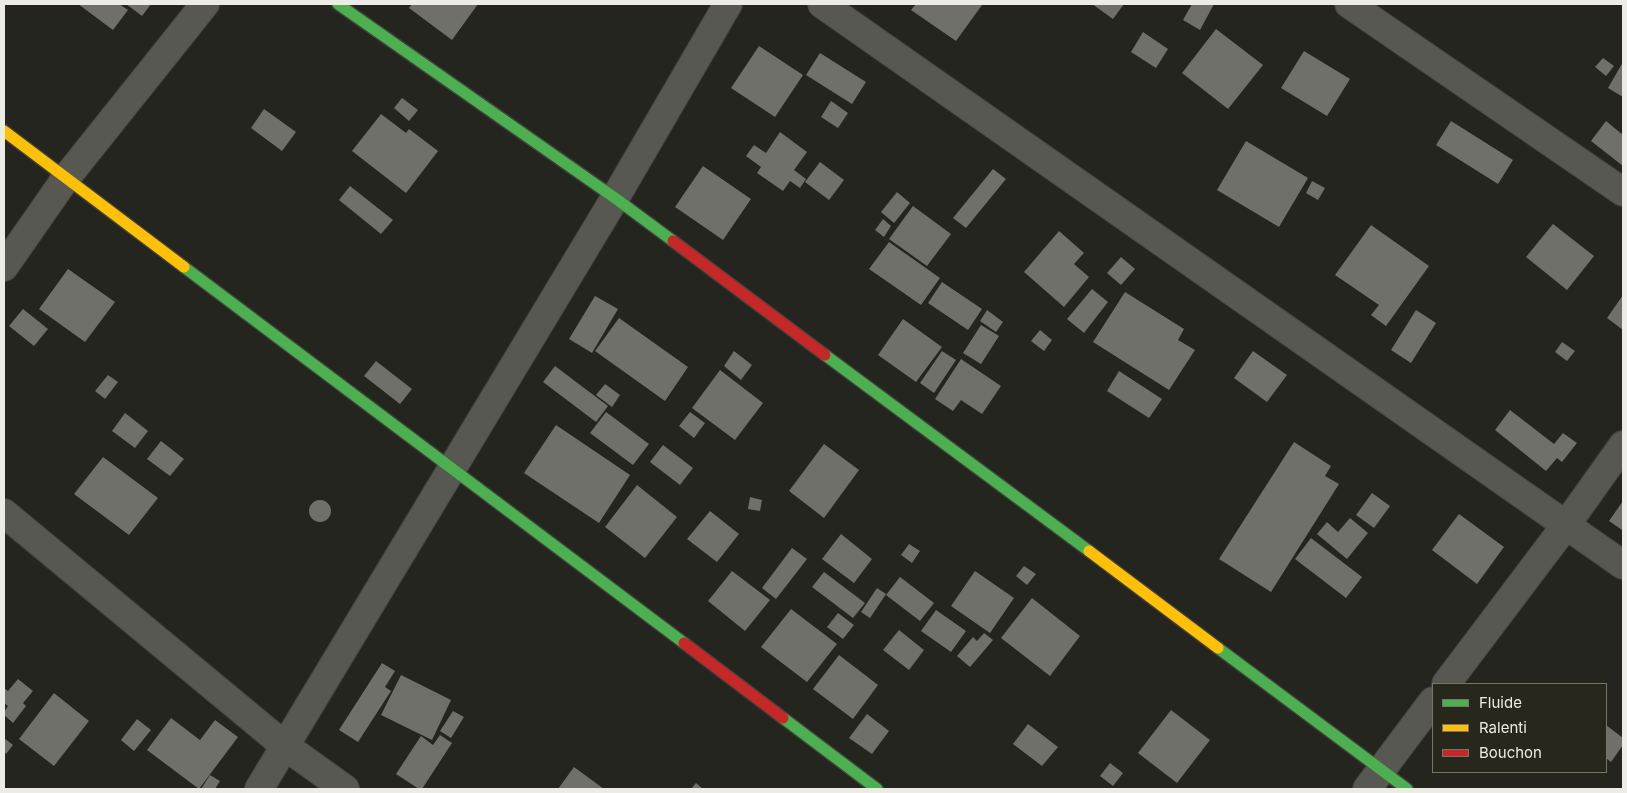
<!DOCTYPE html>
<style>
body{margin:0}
#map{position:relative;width:1627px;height:793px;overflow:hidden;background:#25251f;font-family:Inter,sans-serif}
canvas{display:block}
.frame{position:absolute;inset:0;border:5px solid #ecebe4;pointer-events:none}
.legend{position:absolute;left:1432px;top:683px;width:175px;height:90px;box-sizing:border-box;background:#28271c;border:1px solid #76756c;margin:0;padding:6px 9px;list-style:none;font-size:15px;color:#ecebe4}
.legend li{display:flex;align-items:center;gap:10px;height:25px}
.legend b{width:25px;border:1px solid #76756c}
</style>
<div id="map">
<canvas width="1627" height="793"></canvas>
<div class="frame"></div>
<ul class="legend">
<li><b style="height:6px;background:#4caf50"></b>Fluide</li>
<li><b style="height:6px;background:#ffc107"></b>Ralenti</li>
<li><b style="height:6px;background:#c62828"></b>Bouchon</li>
</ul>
</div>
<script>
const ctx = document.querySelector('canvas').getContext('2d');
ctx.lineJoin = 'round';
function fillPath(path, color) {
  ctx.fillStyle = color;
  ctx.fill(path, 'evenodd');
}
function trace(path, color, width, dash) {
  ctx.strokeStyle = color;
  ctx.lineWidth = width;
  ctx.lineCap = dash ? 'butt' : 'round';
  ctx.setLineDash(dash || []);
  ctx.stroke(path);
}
const building = new Path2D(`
 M78 4H119L128 10 113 30Z
 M126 4H151L142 16Z
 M412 4H478L452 40 409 8Z
 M916 4H979L982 5 956 41 911 10Z
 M1092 4H1124L1113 19Z
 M1192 4H1214L1200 30 1183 20Z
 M1216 29 1263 65 1228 109 1182 73Z
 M1143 32 1168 49 1156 68 1131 52Z
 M759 46 803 75 775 117 731 88Z
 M1304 51 1350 79 1327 116 1281 88Z
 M820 53 866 82 852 104 806 75Z
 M1603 58 1614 66 1606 76 1595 67Z
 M1623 62V97L1608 88Z
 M402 98 418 110 409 121 394 108Z
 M831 101 848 113 838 128 821 117Z
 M264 109 296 132 282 151 251 128Z
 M381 114 406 133 409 129 438 151 406 193 352 151Z
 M1451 121 1513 160 1498 184 1436 145Z
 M1606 121 1623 135V166L1591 141Z
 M780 132 807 152 794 170 806 179 800 188 790 181 783 191 757 173 761 167 746 156 754 145 766 153Z
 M1246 141 1308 178 1279 227 1217 190Z
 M820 162 844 180 829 200 805 182Z
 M703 166 751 199 723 240 675 207Z
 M993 169 1006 179 966 228 953 218Z
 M1312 181 1325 188 1318 200 1306 193Z
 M350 186 393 220 381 234 339 200Z
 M897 192 910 203 894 223 881 212Z
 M913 206 951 234 927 266 889 239Z
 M883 219 891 226 884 237 875 230Z
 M1553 224 1594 256 1567 290 1526 257Z
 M1371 225 1429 266 1386 326 1371 315 1379 305 1335 275Z
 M1059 231 1084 253 1074 264 1089 277 1064 307 1024 272Z
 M889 242 940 278 921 305 869 269Z
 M1121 257 1135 269 1121 285 1107 273Z
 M68 269 115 302 85 342 39 309Z
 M942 282 982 309 968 330 928 303Z
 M1092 289 1108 302 1084 333 1067 319Z
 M1125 292 1184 329 1178 340 1195 350 1169 390 1093 342Z
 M1623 295V330L1607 318Z
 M595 296 618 309 592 353 569 339Z
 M23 309 48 329 34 346 9 326Z
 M987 310 1003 322 996 332 980 321Z
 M1416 310 1436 323 1411 363 1391 350Z
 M619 318 688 367 665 401 595 351Z
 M903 319 942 347 916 382 878 355Z
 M981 325 999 336 981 364 963 353Z
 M1040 330 1052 340 1044 351 1031 341Z
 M1562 342 1575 351 1567 361 1555 352Z
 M734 351 752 365 741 380 724 366Z
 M942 351 956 360 934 393 920 383Z
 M1253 351 1287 375 1267 402 1234 378Z
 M961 359 1001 386 982 414 961 400 953 411 935 399Z
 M376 361 412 389 400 404 364 376Z
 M555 366 608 406 596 422 543 382Z
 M720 370 763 403 735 440 692 408Z
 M1119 371 1162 399 1149 418 1107 391Z
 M108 375 118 382 105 399 95 391Z
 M605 384 620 395 612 407 596 395Z
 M1510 410 1554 444 1563 433 1577 443 1562 462 1557 458 1546 471 1495 430Z
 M606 412 649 444 633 465 590 433Z
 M690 412 705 423 694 438 679 426Z
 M125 413 148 431 135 448 112 431Z
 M556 425 630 475 599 523 524 473Z
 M161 441 184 459 170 476 147 459Z
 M1294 442 1331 466 1325 476 1339 484 1271 592 1219 559Z
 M824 444 859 470 824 518 789 491Z
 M663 445 693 468 680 485 650 462Z
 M103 457 158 498 129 535 74 494Z
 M637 485 677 517 645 558 605 527Z
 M1372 493 1390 506 1374 528 1356 515Z
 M750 497 762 500 760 511 748 509Z
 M309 511a11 11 0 1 1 22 0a11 11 0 1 1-22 0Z
 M1623 501V528L1622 530 1609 521Z
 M710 511 739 534 717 562 687 539Z
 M1459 514 1504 547 1477 584 1432 550Z
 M1350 518 1368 533 1347 559 1317 534 1327 522 1338 532Z
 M841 534 872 559 854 583 822 559Z
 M1311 538 1362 577 1346 598 1295 559Z
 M909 544 920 551 912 563 901 555Z
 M792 548 807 559 776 599 762 588Z
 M1024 566 1036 574 1027 585 1016 576Z
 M732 571 770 600 745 631 708 601Z
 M975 571 1014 598 990 633 951 606Z
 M824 572 865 603 853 618 812 587Z
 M900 577 934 603 920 621 886 595Z
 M877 588 886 594 870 618 861 612Z
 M1032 598 1080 636 1050 676 1001 638Z
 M791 609 837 644 807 682 761 647Z
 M936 610 966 631 951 652 921 631Z
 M838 613 854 625 843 639 827 627Z
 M899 630 924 650 909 670 883 650Z
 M984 633 993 640 970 667 957 656 973 637 977 641Z
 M839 655 878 685 853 719 813 689Z
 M382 663 395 671 385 687 391 691 358 742 339 730Z
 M401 675 451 700 432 740 381 715Z
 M18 679 33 691 23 703 26 706 13 723 4 715V712L8 706 4 703V688L8 691Z
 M54 693 89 721 54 766 19 739Z
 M1171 710 1210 740 1177 783 1138 753Z
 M453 711 464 717 451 738 440 731Z
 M867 714 889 731 872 754 849 738Z
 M171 718 200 740 215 720 238 737 199 789 147 750Z
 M137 719 151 730 134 751 121 740Z
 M1028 724 1058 747 1042 766 1013 744Z
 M1606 725 1623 738V745L1611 762 1606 758Z
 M440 735 452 743 422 789H419L396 774 421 736 433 745Z
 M4 738 13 745 6 754 4 751Z
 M1110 763 1123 773 1113 786 1100 776Z
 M574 767 604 789H558Z
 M210 775 220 781 215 789H201Z
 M696 783 703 789H691Z`);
const street = new Path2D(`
 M822 4 1623 565
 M1349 4 1623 192
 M4 267 66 178 205 4
 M4 513 285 746 345 789
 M1446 684 1566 525 1623 445
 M259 789 615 198 728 4
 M1367 789 1433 701`);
const fast = new Path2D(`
 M338 4 615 198 673 241
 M184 267 684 643
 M825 355 1089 551
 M1218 648 1407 789
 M783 718 877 789`);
const slow = new Path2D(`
 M4 131 184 267
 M1089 551 1218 648`);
const jam = new Path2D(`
 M673 241 825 355
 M684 643 783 718`);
fillPath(building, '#70706a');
trace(street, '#42423d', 30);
trace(fast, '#42423d', 14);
trace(slow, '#42423d', 14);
trace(jam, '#42423d', 14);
trace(street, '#585853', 28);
trace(fast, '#4caf50', 11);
trace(slow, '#ffc107', 11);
trace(jam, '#c62828', 11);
</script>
